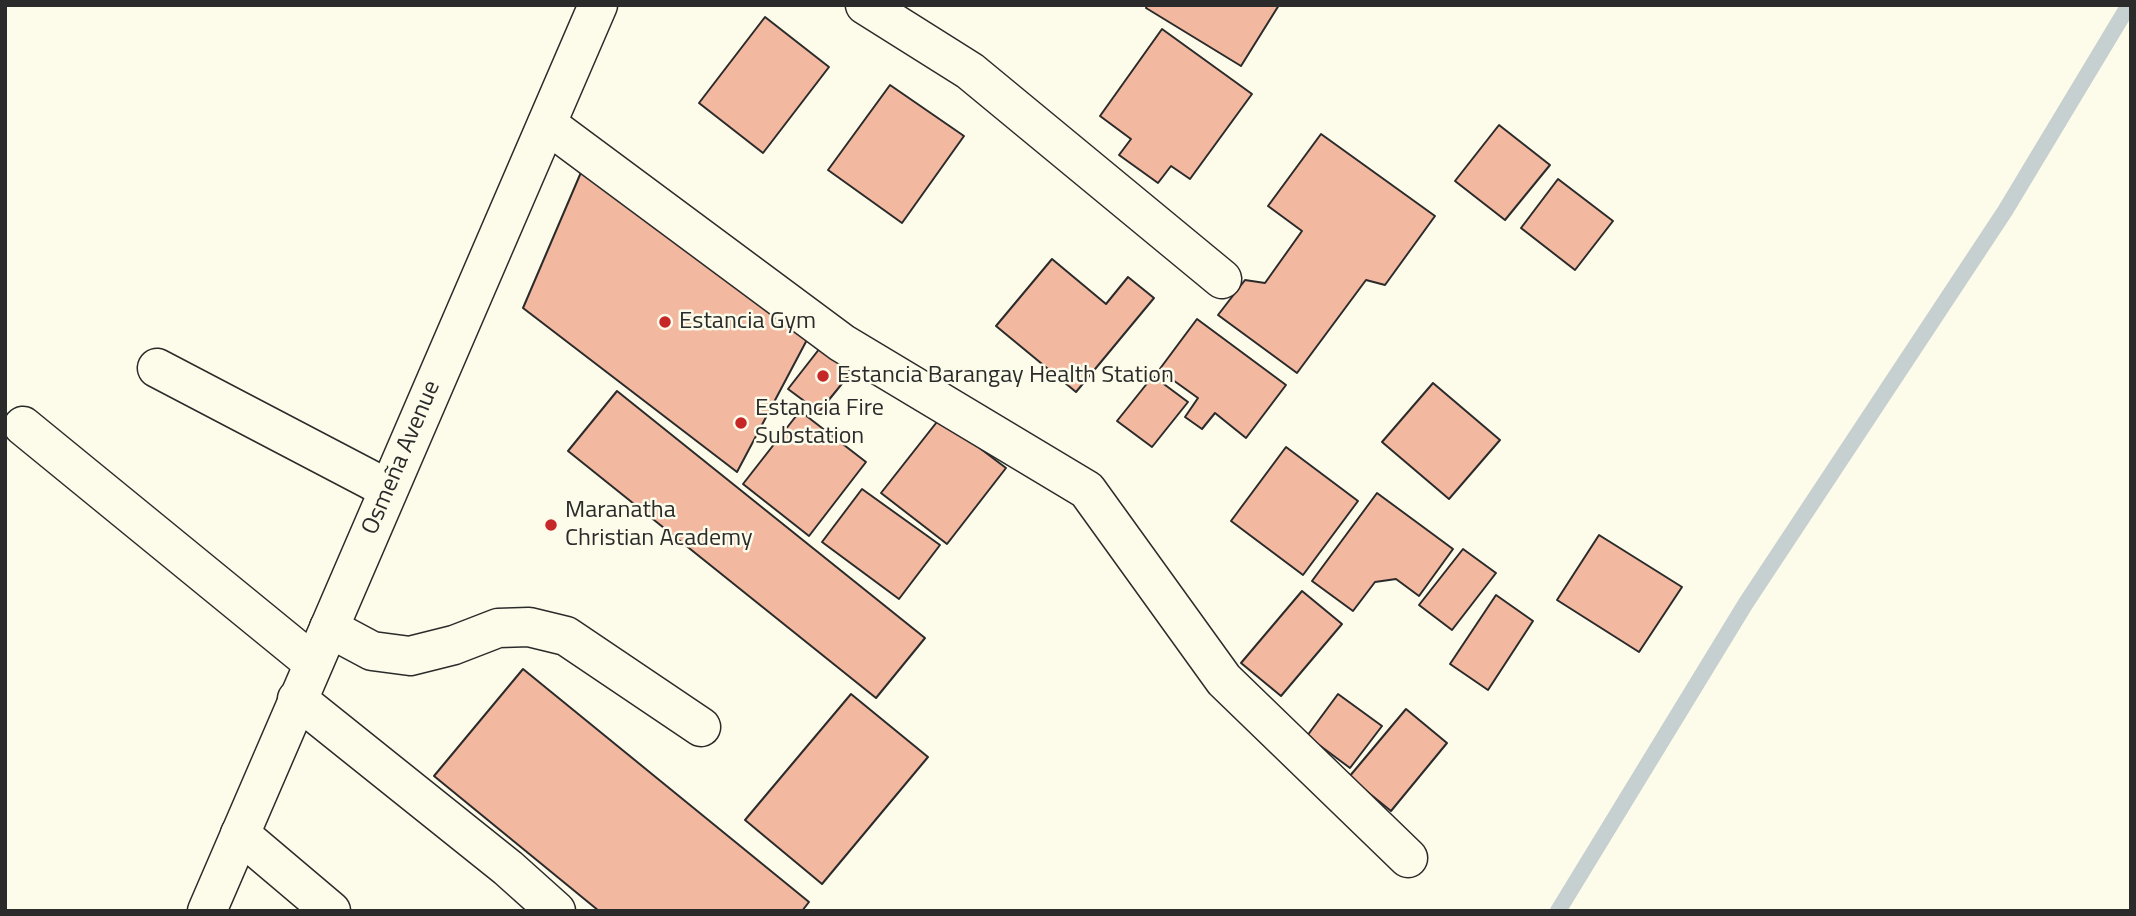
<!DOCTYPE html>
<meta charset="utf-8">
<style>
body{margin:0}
#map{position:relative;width:2136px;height:916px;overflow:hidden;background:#fdfbea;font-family:"Titillium Web",sans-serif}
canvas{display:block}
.frame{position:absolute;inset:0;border:7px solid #2b2b2b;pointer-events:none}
</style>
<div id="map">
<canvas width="2136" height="916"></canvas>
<div class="frame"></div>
</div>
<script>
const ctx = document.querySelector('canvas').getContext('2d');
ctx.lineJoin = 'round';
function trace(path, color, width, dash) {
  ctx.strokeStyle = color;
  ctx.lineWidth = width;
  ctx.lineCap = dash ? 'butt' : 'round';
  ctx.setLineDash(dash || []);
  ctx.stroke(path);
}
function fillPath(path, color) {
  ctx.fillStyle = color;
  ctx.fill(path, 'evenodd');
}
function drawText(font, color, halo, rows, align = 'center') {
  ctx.font = font + ' "Titillium Web",sans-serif';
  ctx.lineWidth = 5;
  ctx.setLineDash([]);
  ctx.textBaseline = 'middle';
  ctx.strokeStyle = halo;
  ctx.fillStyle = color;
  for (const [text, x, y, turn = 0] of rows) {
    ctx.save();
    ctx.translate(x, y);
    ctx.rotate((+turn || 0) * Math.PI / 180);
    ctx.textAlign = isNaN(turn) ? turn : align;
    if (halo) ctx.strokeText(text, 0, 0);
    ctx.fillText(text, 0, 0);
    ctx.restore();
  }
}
const stream = new Path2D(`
 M1558 911 1746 603 2005 211 2129 5`);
const building = new Path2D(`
 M1147 5H1279L1241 66 1146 8Z
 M765 17 829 67 763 153 699 103Z
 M1162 29 1252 94 1190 179 1171 166 1158 183 1119 155 1131 139 1100 116Z
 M890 85 964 136 902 223 828 170Z
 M1499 125 1550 165 1505 220 1455 181Z
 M1321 134 1435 216 1385 285 1366 280 1297 373 1218 315 1245 280 1265 283 1302 231 1268 206Z
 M582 170 809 336 737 472 523 308Z
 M1558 179 1613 221 1575 270 1521 228Z
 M1052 259 1106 304 1128 277 1154 298 1076 392 996 326Z
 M1197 319 1286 385 1246 438 1215 413 1202 429 1185 417 1198 398 1159 370Z
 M827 339 858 364 819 412 788 389Z
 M1153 376 1188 402 1152 447 1117 421Z
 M1433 383 1500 440 1449 499 1382 442Z
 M617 391 925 638 876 698 568 451Z
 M800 411 866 462 809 536 743 484Z
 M940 418 1006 468 947 544 881 493Z
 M1286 447 1358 501 1303 575 1231 521Z
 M862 489 940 545 899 599 822 542Z
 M1377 493 1453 549 1419 596 1396 579 1375 582 1353 611 1312 581Z
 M1599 535 1682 587 1639 652 1557 600Z
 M1463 549 1496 573 1452 630 1419 605Z
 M1302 591 1342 624 1281 696 1241 663Z
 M1496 595 1533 621 1488 690 1450 664Z
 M523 669 809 902 802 911H599L434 776Z
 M851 694 928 757 822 884 745 820Z
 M1338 694 1382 726 1350 768 1307 736Z
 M1406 709 1447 743 1391 811 1349 777Z`);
const minor = new Path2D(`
 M865 5 970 71 1222 279
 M547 124 842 343 1087 490 1224 680 1408 858
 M157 368 388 489
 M23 426 313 663
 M329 628 372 651 410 656 454 645 498 628 529 627 566 636 701 727
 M297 699 508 868 556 911
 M240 834 331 911`);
const major = new Path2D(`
 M207 911 598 5`);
const markers = [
 [665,322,7,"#c62828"],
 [823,376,7,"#c62828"],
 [741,423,7,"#c62828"],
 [551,525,7,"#c62828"]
];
const poiNames = [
 ["Estancia Gym",679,322],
 ["Estancia Barangay Health Station",837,376],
 ["Estancia Fire",755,409],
 ["Substation",755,437],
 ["Maranatha",565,511],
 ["Christian Academy",565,539]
];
const streetNames = [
 ["Osmeña Avenue",402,458,-67]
];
trace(stream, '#c7d0d0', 16);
fillPath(building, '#f2b8a0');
trace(building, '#2b2b2b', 2);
trace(minor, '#2b2b2b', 41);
trace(major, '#2b2b2b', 41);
trace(minor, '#fdfbea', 38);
trace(major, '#fdfbea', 38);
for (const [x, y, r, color] of markers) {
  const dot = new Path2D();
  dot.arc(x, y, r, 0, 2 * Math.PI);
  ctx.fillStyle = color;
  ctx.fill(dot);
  trace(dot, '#fdfbea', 2.5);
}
drawText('24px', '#2b2b2b', '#fdfbea', poiNames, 'left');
drawText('24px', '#2b2b2b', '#fdfbea', streetNames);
</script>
